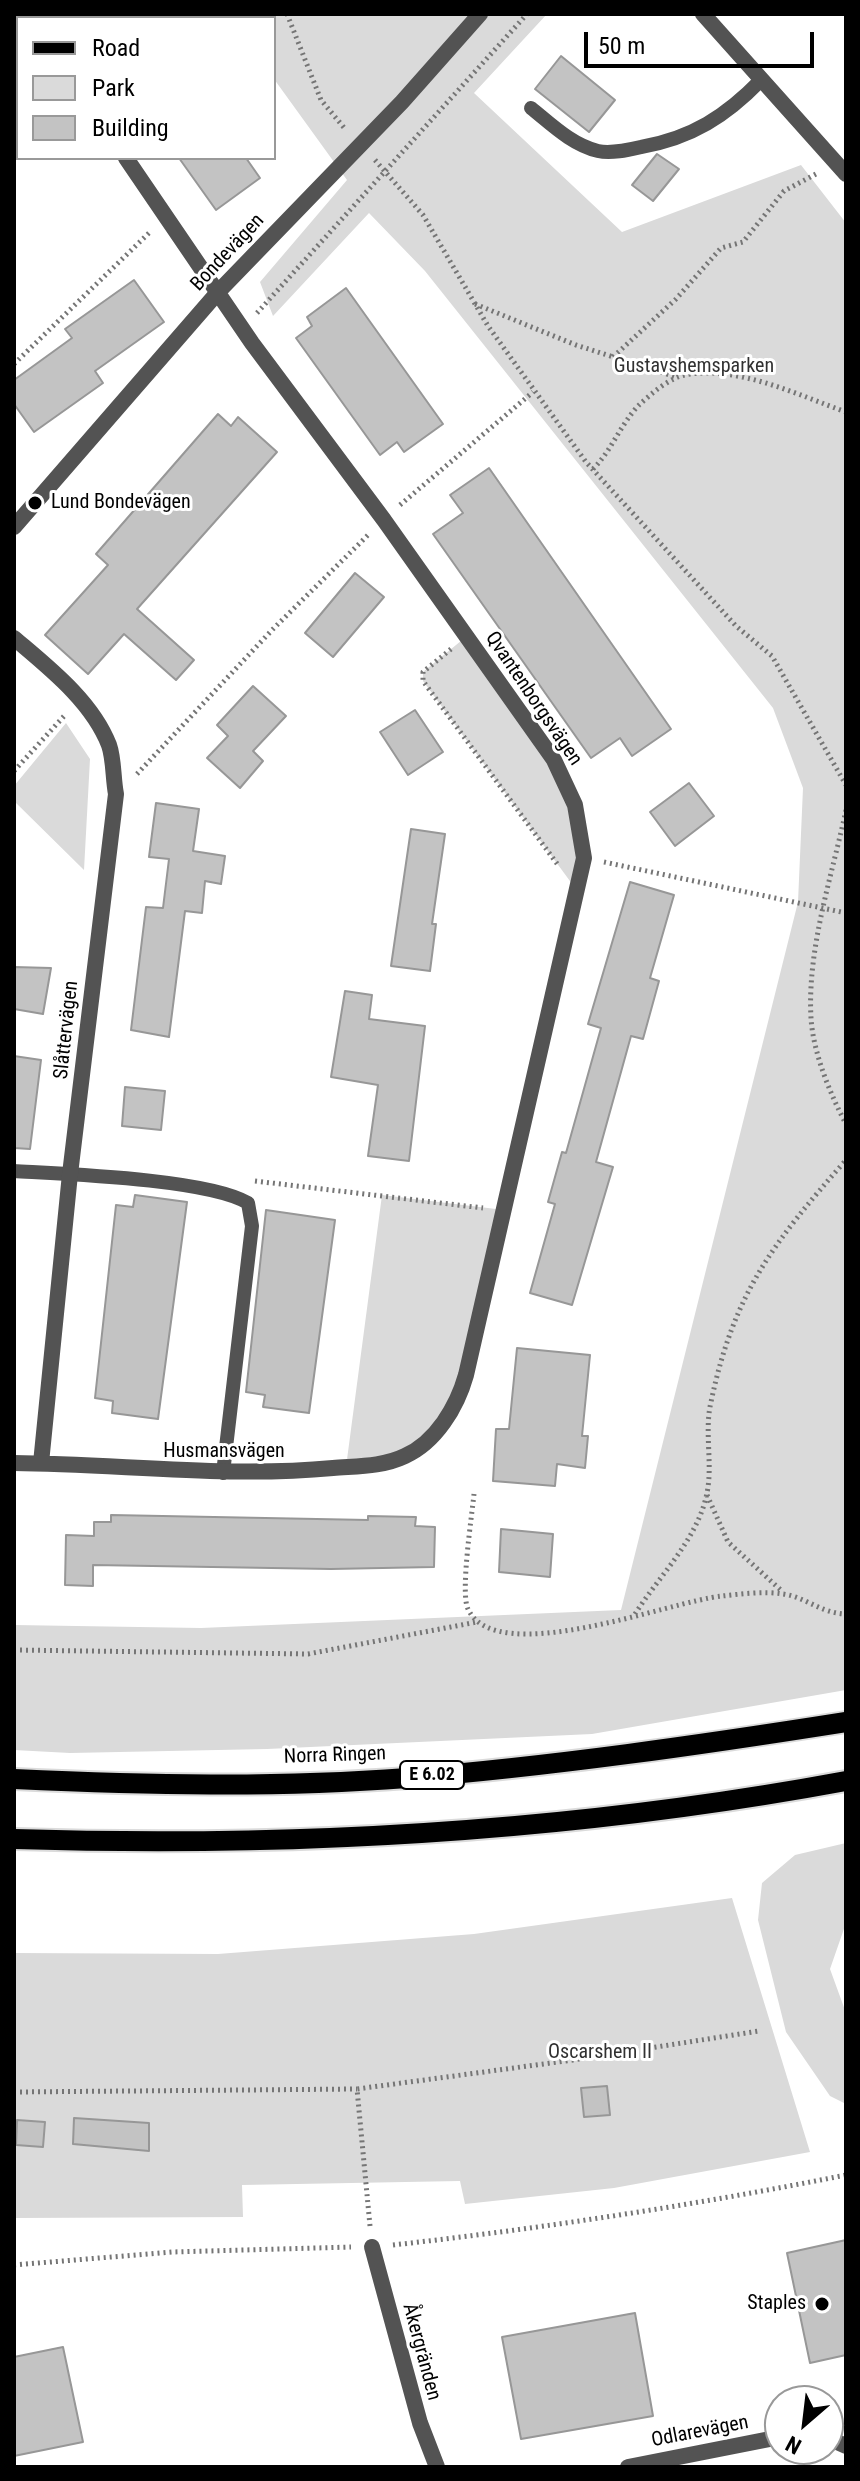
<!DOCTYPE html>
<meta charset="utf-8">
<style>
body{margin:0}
#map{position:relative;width:860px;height:2481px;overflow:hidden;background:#fff;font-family:"Roboto Condensed",sans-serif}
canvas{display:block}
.frame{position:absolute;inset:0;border:16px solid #000;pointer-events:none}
.legend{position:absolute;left:16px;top:16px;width:260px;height:144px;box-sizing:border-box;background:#fff;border:2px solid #999;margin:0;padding:10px 14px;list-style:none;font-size:24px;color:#000}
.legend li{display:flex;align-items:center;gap:16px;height:40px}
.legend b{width:40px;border:2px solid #999}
.north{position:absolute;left:764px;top:2385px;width:80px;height:80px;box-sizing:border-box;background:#fff;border:2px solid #999;border-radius:50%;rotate:208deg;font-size:22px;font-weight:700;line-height:32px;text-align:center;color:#000}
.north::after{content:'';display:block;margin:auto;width:28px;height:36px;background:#000;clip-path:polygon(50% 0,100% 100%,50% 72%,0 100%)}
.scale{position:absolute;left:584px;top:32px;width:230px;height:36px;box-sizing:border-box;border:4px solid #000;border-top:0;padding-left:10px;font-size:24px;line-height:28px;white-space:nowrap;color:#000;-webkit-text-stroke:6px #fff;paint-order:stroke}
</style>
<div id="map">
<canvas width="860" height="2481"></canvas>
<div class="frame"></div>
<ul class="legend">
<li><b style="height:10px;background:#000"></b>Road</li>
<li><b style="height:22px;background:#dadada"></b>Park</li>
<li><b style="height:22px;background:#c3c3c3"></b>Building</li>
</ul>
<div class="north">N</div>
<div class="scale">50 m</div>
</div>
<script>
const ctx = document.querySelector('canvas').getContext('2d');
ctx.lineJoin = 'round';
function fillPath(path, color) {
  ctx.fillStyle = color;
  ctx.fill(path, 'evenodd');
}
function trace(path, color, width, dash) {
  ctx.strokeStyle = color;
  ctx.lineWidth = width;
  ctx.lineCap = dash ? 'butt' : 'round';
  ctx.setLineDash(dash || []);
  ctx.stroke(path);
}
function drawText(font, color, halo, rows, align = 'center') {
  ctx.font = font + ' "Roboto Condensed",sans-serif';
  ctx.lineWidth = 6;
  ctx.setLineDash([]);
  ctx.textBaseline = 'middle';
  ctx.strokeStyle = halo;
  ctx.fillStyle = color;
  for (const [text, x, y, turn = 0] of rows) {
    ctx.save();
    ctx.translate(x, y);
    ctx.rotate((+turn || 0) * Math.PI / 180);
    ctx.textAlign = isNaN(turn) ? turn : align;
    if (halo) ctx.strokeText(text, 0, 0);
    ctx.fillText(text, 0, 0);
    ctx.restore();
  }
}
const green = new Path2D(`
 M227 14H547L474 93 622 232 801 165 846 223V1690L592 1734 267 1749 70 1753 14 1750V1625L201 1628 621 1610 798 902 803 788 773 708 425 271 369 213 273 316 260 282 347 180 274 79V18H230Z
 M467 636 575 805 578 892 423 681V672Z
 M66 723 90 759 84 870 14 801V786Z
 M382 1195 504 1210 460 1395 408 1455 346 1467Z
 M846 1843V1923L830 1969 846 2013V2104L830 2096 786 2032 758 1920 762 1883 795 1855Z
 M732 1898 810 2152 614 2188 465 2204 460 2181 242 2185 243 2217 14 2218V1953L218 1954 474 1934Z`);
const building = new Path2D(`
 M561 56 615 100 589 132 535 89Z
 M657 154 679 169 653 201 632 185Z
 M179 158H246L260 178 216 210Z
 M134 280 164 322 95 371 103 383 34 432 14 404V380L72 338 65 329Z
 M346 288 443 424 404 452 397 442 380 455 296 338 312 326 307 317Z
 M218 414 231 426 238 417 277 452 137 609 194 660 176 680 124 634 88 674 45 635 108 565 96 554Z
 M489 468 671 729 632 756 620 738 591 758 433 534 463 513 450 495Z
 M355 573 384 597 333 657 305 633Z
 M253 686 286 716 253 751 263 761 240 788 207 758 228 736 217 725Z
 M415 710 443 752 408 775 380 732Z
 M689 783 714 816 675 846 650 812Z
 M156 803 199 809 193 851 225 856 221 884 205 881 202 913 185 911 169 1037 131 1030 146 907 163 908 169 859 149 857Z
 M411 829 445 834 432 924H436L430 971 391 966Z
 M630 882 674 895 650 978 659 981 643 1039 631 1036 596 1162 613 1167 572 1305 530 1293 555 1204 548 1202 562 1152 566 1153 601 1028 588 1024Z
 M14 967 51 968 43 1014 14 1009Z
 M345 991 372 995 369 1019 425 1026 409 1161 368 1156 378 1085 331 1077Z
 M14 1056 41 1060 30 1149 14 1148Z
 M125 1087 165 1091 161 1130 122 1126Z
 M135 1195 187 1202 158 1419 112 1413 113 1401 95 1398 116 1205 133 1207Z
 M266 1210 335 1220 309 1413 263 1407 265 1395 246 1392Z
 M517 1348 590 1355 582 1436H588L585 1468 557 1464 555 1486 493 1481 496 1429H509Z
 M111 1515 368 1520V1516L416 1517 415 1526 435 1527 434 1567 331 1569 93 1565V1586L65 1585 66 1535 94 1536V1522H111Z
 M501 1529 553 1534 550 1577 499 1572Z
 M607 2086 610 2115 584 2117 581 2088Z
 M74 2118 149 2123V2151L73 2144Z
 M17 2120 45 2122 43 2147 16 2145Z
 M846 2240V2355L810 2363 787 2253Z
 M635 2313 653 2416 521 2439 502 2337Z
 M63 2347 83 2442 14 2456V2357Z`);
const path = new Path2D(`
 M287 14 321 100 346 130
 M375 160 423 215 488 326 586 462 736 626 772 656 846 785
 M475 304 576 345 676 377
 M257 313 527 14
 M613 357 676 299 721 248 743 242 784 191 816 174
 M14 364 151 231
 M593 469C612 450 620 425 639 405 651 394 669 378 685 375 737 365 798 395 846 412
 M400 505 533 392
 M451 649 423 672V681L558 865
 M14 771 65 715
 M137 774 272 630 369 534
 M846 810C832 876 807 949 811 1018 813 1052 830 1094 846 1124
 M604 862 846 913
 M255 1181 483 1208
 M474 1494C472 1515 460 1593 468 1609 496 1670 671 1601 722 1596 741 1594 765 1591 783 1594 806 1597 820 1613 846 1614
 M707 1495 728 1542 783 1592
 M635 1614C659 1576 698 1539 707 1493 713 1464 704 1431 711 1402 734 1292 774 1242 846 1160
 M14 1650 308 1654 477 1622
 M14 2092 357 2089
 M370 2226 357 2089 573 2060 759 2031
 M393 2245C545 2228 695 2205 846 2175
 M14 2265 172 2252 351 2247`);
const service = new Path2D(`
 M531 108C551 124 572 145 598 151 611 154 628 150 641 147 692 138 726 116 761 80
 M14 1171C66 1174 208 1179 248 1203L252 1226 223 1473`);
const minor = new Path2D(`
 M26 14 28 18
 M703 14 846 174
 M14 527 219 291 402 102 480 14
 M14 638C48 667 92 701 109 745 114 759 113 779 116 794L70 1174 41 1463
 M14 1463C121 1464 226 1478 333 1468 357 1466 382 1467 405 1456 436 1442 457 1407 466 1375L584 858 575 805 554 760 384 520 252 343 126 158
 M372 2247 420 2423 437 2467
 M828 2438 846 2446
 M628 2467 780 2437`);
const primary = new Path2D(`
 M14 1779C144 1785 277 1788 407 1778 554 1766 700 1745 846 1722
 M14 1839C293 1848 571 1832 846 1781`);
const markers = [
 [35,503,8,"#000"],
 [822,2304,8,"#000"]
];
const shields = [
 [432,1775,64]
];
const shieldNames = [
 ["E 6.02",432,1775]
];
const streetNames = [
 ["Bondevägen",228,253,-47],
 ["Qvantenborgsvägen",533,699,56],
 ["Slåttervägen",67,1030,-84],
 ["Husmansvägen",224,1452],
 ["Norra Ringen",335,1756,-2],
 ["Åkergränden",421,2352,75],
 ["Odlarevägen",700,2432,-11]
];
const parkNames = [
 ["Gustavshemsparken",694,367],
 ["Oscarshem II",600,2053]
];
const poiNames = [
 ["Lund Bondevägen",51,503],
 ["Staples",806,2304,"right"]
];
fillPath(green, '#dadada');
fillPath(building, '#c3c3c3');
trace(building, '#979797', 2);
trace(primary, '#dbdbdb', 24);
trace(path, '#757575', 5, [2, 4]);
trace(service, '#535353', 14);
trace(minor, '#535353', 16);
trace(primary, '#000', 20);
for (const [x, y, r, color] of markers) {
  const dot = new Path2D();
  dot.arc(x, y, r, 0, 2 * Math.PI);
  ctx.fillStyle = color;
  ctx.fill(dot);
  trace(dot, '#fff', 3);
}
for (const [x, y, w] of shields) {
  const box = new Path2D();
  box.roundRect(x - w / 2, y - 14, w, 28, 6);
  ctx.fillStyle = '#fff';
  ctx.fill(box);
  trace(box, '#000', 2);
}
drawText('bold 18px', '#000', null, shieldNames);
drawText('20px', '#000', '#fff', streetNames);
drawText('20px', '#313131', '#fff', parkNames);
drawText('20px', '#000', '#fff', poiNames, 'left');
</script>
